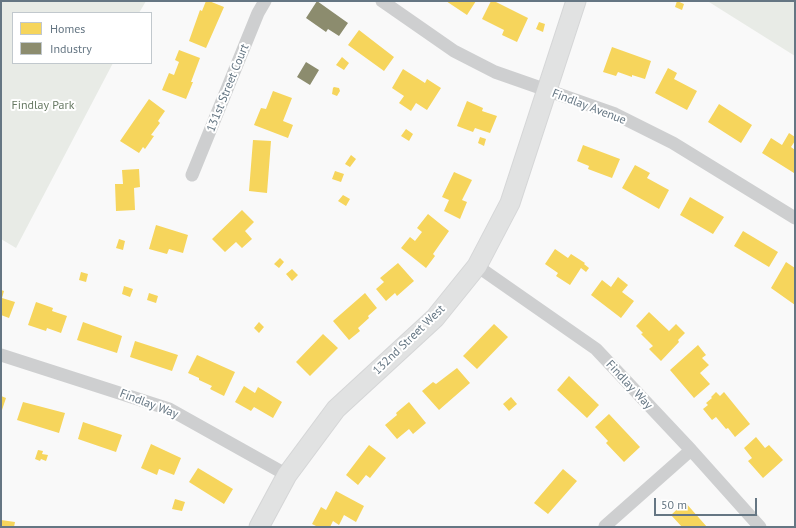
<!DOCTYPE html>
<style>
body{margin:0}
#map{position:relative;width:796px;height:528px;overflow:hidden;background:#f9f9f9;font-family:"PT Sans",sans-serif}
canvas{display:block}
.frame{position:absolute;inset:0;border:2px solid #657683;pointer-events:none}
.legend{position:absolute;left:12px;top:12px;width:140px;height:52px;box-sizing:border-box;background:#fff;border:1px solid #c1c8cd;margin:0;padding:5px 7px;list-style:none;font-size:12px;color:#657683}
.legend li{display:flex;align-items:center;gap:8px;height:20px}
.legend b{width:20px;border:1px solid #c1c8cd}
.scale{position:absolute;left:654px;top:498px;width:103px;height:18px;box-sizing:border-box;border:2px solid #657683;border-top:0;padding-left:5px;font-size:12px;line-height:14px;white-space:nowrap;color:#657683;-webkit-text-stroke:3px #fff;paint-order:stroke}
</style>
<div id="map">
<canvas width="796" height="528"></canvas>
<div class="frame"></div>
<ul class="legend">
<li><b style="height:11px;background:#f6d55c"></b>Homes</li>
<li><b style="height:11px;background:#8c8c6e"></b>Industry</li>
</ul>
<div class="scale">50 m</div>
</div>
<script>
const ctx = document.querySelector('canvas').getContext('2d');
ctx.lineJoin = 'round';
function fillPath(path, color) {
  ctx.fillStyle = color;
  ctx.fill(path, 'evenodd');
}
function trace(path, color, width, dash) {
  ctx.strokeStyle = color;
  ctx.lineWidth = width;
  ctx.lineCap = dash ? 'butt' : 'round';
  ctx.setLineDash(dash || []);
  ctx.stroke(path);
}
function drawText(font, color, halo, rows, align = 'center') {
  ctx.font = font + ' "PT Sans",sans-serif';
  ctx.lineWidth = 4;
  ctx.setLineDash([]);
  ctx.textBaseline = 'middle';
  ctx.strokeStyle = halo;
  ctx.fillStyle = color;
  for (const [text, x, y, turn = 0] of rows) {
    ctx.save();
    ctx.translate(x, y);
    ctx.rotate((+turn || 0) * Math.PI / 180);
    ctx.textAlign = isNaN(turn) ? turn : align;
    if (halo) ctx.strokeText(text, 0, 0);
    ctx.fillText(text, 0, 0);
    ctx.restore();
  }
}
const green = new Path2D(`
 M1 1H146L139 13H13V63H113L16 248 1 239Z
 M709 1H795V56L709 2Z`);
const homes = new Path2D(`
 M206 1H209L224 7 206 48 189 41 200 10 202 11Z
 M446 1H476L467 15Z
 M491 1H494L528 18 517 42 502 35 504 30 482 19Z
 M677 1 684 4 682 10 675 7Z
 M539 22 545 24 543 32 536 29Z
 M359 30 394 57 384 71 348 45Z
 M612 47 651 61 645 79 632 75V77L618 72 616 76 603 72Z
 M179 50 200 58 191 82H193L186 99 162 90 169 73 174 75 179 62 175 60Z
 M342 57 349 63 344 70 336 65Z
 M668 68 677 73 674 79 697 91 687 110 655 93Z
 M403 69 425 83 427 79 441 88 427 110 416 103 411 111 399 103 404 96 392 88Z
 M334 87 339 88 340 91 337 96 332 94 333 88Z
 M273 91 292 98 283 121 293 125 288 138 254 125 261 108 266 109Z
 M149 99 165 111 158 121 160 123 151 135 154 136 145 149 143 147 139 153 120 141Z
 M467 101 483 108 482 111 497 116 490 133 475 128 473 132 457 126Z
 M719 104 752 125 741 143 708 122Z
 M406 129 413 134 409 141 401 136Z
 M789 133 795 137V141L791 147 795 150 794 173 762 153 771 138 782 145Z
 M480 137 486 139 484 146 478 143Z
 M253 140 271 141 267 193 249 191Z
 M583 145 620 159 612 178 588 169 589 166 577 161Z
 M351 155 356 159 350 167 345 164Z
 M635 165 650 173 647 178 669 190 659 209 622 188Z
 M139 169 140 187 134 188 135 210 116 211 115 184H123L122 170Z
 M335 171 344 174 341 182 332 179Z
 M454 172 472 180 462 200 467 202 460 219 444 211 449 200 442 197Z
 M343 195 350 199 346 206 338 201Z
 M690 197 724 217 713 234 680 215Z
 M242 210 254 222 245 231 252 239 242 248 236 242 225 252 212 239Z
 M428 214 449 231 433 254 435 256 426 268 401 248 410 237 415 241 422 232 417 228Z
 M156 225 188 235 183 253 169 249 167 254 149 249Z
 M743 231 778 252 769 267 734 246Z
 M119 239 125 241 123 250 116 248Z
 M555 249 568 258 571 254 585 263 584 264 589 268 586 272 581 268 570 285 556 276 558 273 545 264Z
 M280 258 284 262 279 268 274 264Z
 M786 262 795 268V305L771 288Z
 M398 263 414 281 397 296 395 293 386 301 376 289 384 282 380 278Z
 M292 269 298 275 292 281 286 274Z
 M81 272 88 274 86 282 79 280Z
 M618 277 628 285 622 292 634 301 621 318 591 295 602 280 611 287Z
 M124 286 133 289 130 297 122 294Z
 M1 290 4 291 2 298 15 302 9 318 1 315Z
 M149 293 158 296 156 303 147 300Z
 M365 293 377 308 368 316 369 318 358 328 360 331 349 340 333 321Z
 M36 302 53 308 52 311 67 316 61 333 47 328 46 331 28 325Z
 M649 312 669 331 676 324 685 333 678 340 679 342 661 361 649 349 653 346 641 334 643 333 636 326Z
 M83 322 122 336 117 353 77 340Z
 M259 322 264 327 259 333 254 328Z
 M494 324 508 337 477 369 463 356Z
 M323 334 338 348 310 376 296 362Z
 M135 341 178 355 172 371 130 357Z
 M698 345 706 355 702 358 709 365 700 373 710 384 694 398 670 370Z
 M197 355 235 372 224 396 210 389 212 386 199 380V378L188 373Z
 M457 368 470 383 439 410 422 391 433 382 436 384Z
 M569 376 599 405 587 418 557 390Z
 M244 386 255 393 258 387 282 402 273 418 254 407 251 411 235 402Z
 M716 392 720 396 724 392 750 424 735 437 728 428 726 429 716 417 712 420 703 409 708 405 706 403 712 398 711 397Z
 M1 396 6 398 1 413Z
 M511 397 517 404 509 411 503 404Z
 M23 402 65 413 59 433 17 420Z
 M409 402 426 423 413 434 409 429 397 439 385 425 397 415 396 413Z
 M609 414 640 447 624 462 606 443 608 441 595 427Z
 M83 422 122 435 116 452 78 439Z
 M756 437 765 448 769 445 783 460 763 478 748 461 752 458 744 448Z
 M151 444 181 458 174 475 159 469 157 475 141 468Z
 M369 445 386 458 370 478 366 475 358 485 346 475Z
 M38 450 43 451 42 454 48 455 46 461 41 459 40 461 35 459Z
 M198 468 233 489 224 504 189 482Z
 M563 469 577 481 548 514 534 503Z
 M336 491 364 506 356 522 344 515 339 525 333 521 330 527H318L312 524 321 507 326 510Z
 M175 499 185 502 182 511 172 509Z
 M685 502 707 527H682L671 515Z
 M1 520 15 522 14 527H1Z`);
const industry = new Path2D(`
 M317 1 348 23 339 36 328 29 326 32 306 18Z
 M306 62 319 70 310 85 297 77Z`);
const street = new Path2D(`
 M382 1 454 51 495 72 615 114 673 143 795 218
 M192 175 258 13 265 1
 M477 266 596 349 691 450 760 527
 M1 355 169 409 287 475
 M605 526 691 450`);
const secondary = new Path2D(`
 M259 527 287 475 336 409 435 318 477 266 510 203 576 1`);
const streetNames = [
 ["131st Street Court",228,88,-68],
 ["Findlay Avenue",589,107,21],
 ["132nd Street West",409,340,-44],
 ["Findlay Way",629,385,47],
 ["Findlay Way",149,404,21]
];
const parkNames = [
 ["Findlay Park",43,106]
];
fillPath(green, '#e8ebe6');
fillPath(homes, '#f6d55c');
fillPath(industry, '#8c8c6e');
trace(secondary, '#d5d6d7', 21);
trace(street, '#cecfd0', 13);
trace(secondary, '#e1e2e2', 19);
drawText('12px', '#657683', '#fff', streetNames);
drawText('12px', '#687a64', '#fff', parkNames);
</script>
